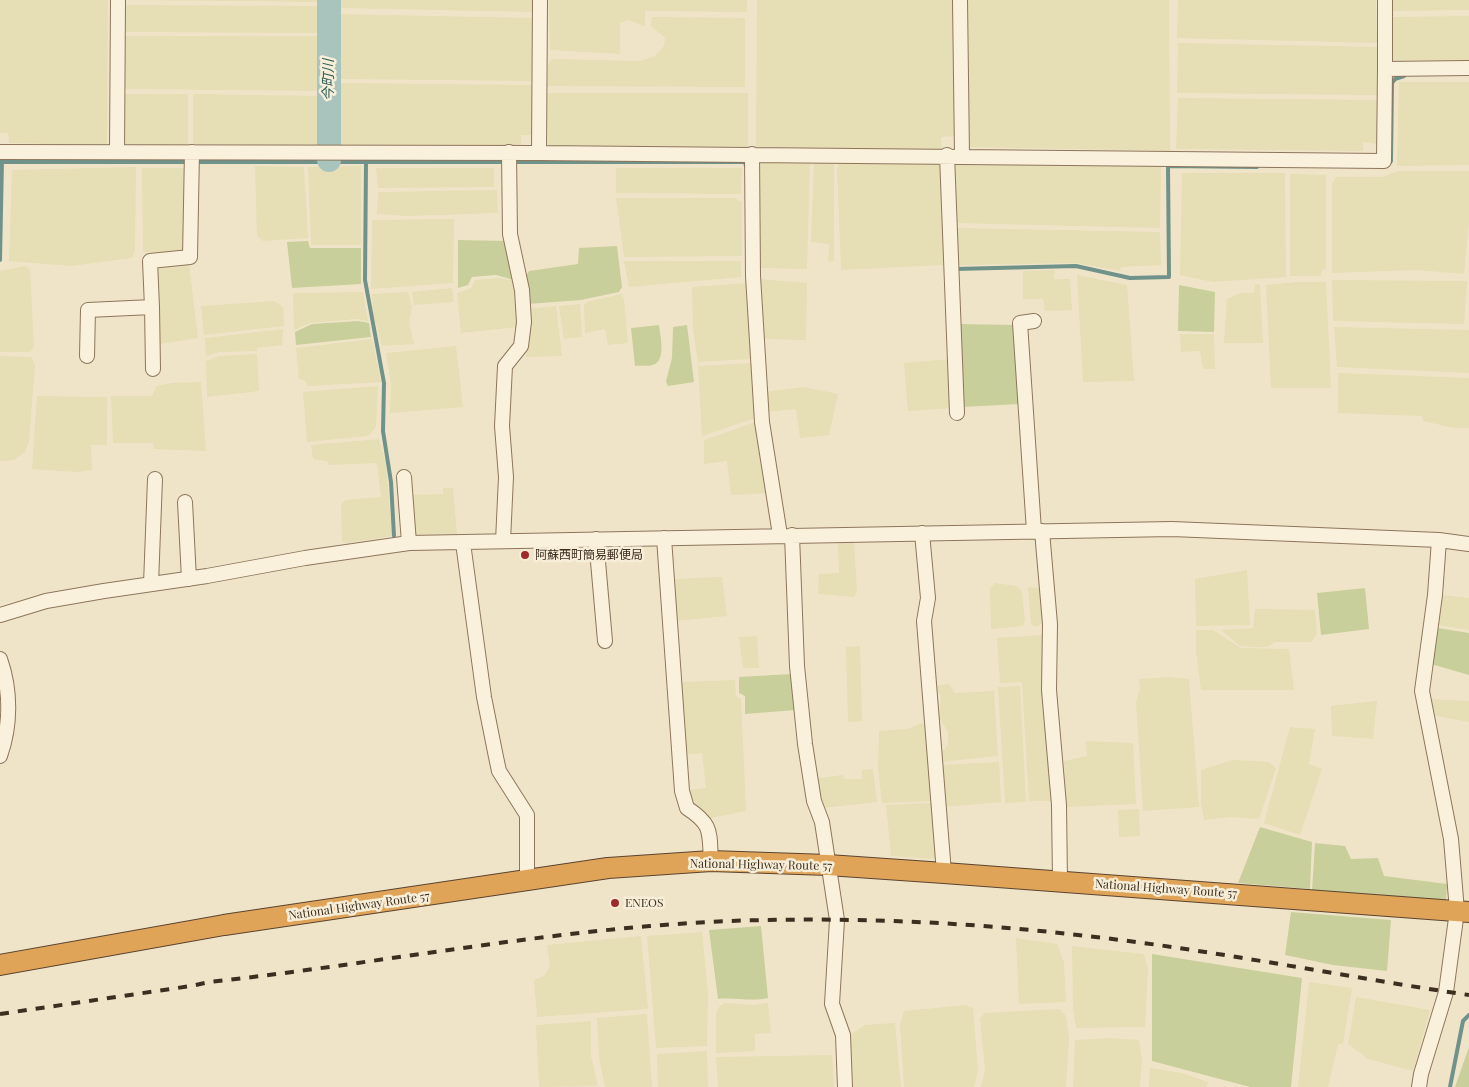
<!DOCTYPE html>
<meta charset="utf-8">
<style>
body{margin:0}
canvas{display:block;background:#f0e4c8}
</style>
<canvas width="1469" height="1087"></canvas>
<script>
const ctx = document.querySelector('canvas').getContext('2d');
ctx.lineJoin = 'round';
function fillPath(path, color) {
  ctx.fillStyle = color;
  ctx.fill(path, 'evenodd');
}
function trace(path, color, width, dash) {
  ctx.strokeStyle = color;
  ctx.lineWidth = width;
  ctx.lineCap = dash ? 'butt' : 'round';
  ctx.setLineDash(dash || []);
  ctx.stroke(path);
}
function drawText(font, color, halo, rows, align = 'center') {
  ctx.font = font + ' "Playfair Display","Noto Sans JP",serif';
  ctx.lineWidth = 5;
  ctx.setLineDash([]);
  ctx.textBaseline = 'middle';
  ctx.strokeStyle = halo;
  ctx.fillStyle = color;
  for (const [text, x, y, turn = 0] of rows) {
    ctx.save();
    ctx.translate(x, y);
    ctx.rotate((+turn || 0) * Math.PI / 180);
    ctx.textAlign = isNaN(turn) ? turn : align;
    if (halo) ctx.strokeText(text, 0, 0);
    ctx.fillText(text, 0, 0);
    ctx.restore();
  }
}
const farmland = new Path2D(`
 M0 0H108L107 145 9 143 8 133H0Z
 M125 0H323V2Z
 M337 0H534V12L337 8Z
 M549 0H747V12L645 11V26L628 20 620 23V54L550 50Z
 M757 0H954V136L941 137 942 151 756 147Z
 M968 0H1169L1170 151 968 147Z
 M1178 0H1376L1377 43 1177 38Z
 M1391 0H1469V10L1392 11Z
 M124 5 323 6 322 33 124 32Z
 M336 14 533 18 534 81 336 79Z
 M1469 16V60L1391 61V17Z
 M652 17 745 18V87L547 86 548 65 552 59 640 61 655 56 664 46 665 38 651 26Z
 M125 36H323V91L125 89Z
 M1178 43 1377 47V95L1177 93Z
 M1399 82H1469V165L1397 166Z
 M338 83 534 85 533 135H521V146H337Z
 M547 93H748V147L548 146Z
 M125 94H188V145L128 146 123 141V98Z
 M193 94 324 96 323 146 193 144Z
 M1178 98 1377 100V144L1363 142V151L1176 149Z
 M763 159 810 161 807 269 760 268 759 163Z
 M814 161H834V261L828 262 829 244 811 242Z
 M839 161 937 162 942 165 945 265 841 270 837 171Z
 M960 161 1161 163 1160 228 955 223 953 164Z
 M255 166 304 167 308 238 263 241 257 236Z
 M361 166V245H311L308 167Z
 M136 167 135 251 132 258 71 266 9 261 12 170Z
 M142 168H185L183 252H143Z
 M376 168H494V187L378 188Z
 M616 168H742L741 194 616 193Z
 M1398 171H1469V222L1464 274 1416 270 1332 273V184L1336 177H1382Z
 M1182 173H1285L1286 277 1213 282 1180 275Z
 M1290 174 1326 175V269L1322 270 1321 276H1290Z
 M497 190 498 213 407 216 377 214 378 192Z
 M616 198H734L742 202V256L624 257Z
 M454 219 453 283 371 289 372 220Z
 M957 228 1160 232 1161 265 1121 267 1120 271 1076 263 958 265 955 236Z
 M624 261H741V277L629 287Z
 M189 264 198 338 160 344 156 271 160 265Z
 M26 266 30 270 34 346 30 352H0V271Z
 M1055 270 1054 279H1070L1072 310 1045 311 1043 299H1023V271Z
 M1077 275 1127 285 1134 381 1083 382Z
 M499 278 514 281 518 310 517 327 461 333 457 293 471 288 475 280Z
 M759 279 807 283 806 340 762 339Z
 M1332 280 1467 281 1464 324 1333 321Z
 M1297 282H1326L1331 388H1271L1266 285Z
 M748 283 751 359 698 362 693 330 692 287Z
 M1255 284 1260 285 1263 343H1224L1227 299 1241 293H1254Z
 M452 288 454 302 414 305 412 292Z
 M363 292 368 321 357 319 310 323 294 330 293 293Z
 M408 292 412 307 409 323 414 344 382 346 373 313 372 294Z
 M621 294 624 299 628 343 608 345 605 329 585 333 584 305 587 302Z
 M274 301 283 307 284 326 204 335 201 306Z
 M580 304 582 337 564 339 559 306Z
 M556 306 562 356 526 357 530 329 528 309Z
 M1334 327 1469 330V373L1337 367Z
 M283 329 282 345 257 348V351L219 352 206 356 205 338Z
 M1180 334H1214L1215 369H1203L1200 351 1181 352Z
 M372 339 381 382 308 386 304 380 299 379 296 348Z
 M456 346 463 407 390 413 391 384 386 353Z
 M257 354 259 391 207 397 206 361 220 356Z
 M0 356 31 357 35 365 29 442 25 452 14 460 0 461Z
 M951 359 953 408 908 411 904 363Z
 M751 363 755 418 702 436 698 366Z
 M1338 373 1469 378V428H1454L1423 421 1422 416 1338 413Z
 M201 382 206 451 154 449 153 443H113L111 396H152L157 386 172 383Z
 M378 386 376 427 368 436 307 442 303 392Z
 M804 387 838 394 829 435 800 438 796 409 766 412 765 392Z
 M37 396 107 397V445H91L92 470 78 472 32 469Z
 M756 422 768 493 731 495 727 461 704 464V440Z
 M379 439 386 464 392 536 346 543 342 541 341 505 345 500 381 497 377 463 329 465 327 461 313 459 311 445Z
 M443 488H453L457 534 413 535 411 495 443 494Z
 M854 542 857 591 854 597 818 594 819 574 839 573 838 543Z
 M1247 570 1250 625 1196 626 1195 579Z
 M722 577 727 616 675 621 672 579Z
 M995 583 1017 586 1022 592 1025 620 1023 626 991 629 990 588Z
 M1028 587 1040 588 1043 593 1044 623 1035 627 1031 624Z
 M1441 595 1469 598V630L1438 625Z
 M1255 609 1315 610 1317 634 1312 642H1275L1267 647H1255L1240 646 1221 630 1253 628Z
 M1196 630H1213L1241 648 1289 649 1294 690H1201L1196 651Z
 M1044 635 1048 758 1054 801H1029L1022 682 1000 683 997 638Z
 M757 636 759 668H743L739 637Z
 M860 646 862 721 848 722 846 647Z
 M1169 677 1189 679 1199 807 1143 811 1136 702 1140 688 1139 679Z
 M735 680 736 696 741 699 746 811 711 818 694 806 687 790 706 788 702 753 684 755 679 686 683 682Z
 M949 684 955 693 994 691 998 756 940 762 937 757 948 745V732L939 718 941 696 934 686Z
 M1020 686 1026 802 1005 803 998 687Z
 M1430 699 1469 701V722L1431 715Z
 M1377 701 1373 739 1332 736 1331 706Z
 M921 723 925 725 933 801 882 803 878 768 879 731 908 729Z
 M1290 727 1315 729 1309 764 1322 769 1300 835 1264 823Z
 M1086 741 1133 743 1136 804 1066 807 1064 761 1087 756Z
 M1233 760 1269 762 1276 768 1259 819 1231 817 1204 820 1201 803V770Z
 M999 762 1001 802 943 807 938 765Z
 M873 769 877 802 822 808 817 778 843 775 844 779H862V770Z
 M933 803 938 859 891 856 886 805Z
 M1139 809 1140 836 1119 837 1118 810Z
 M702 932 708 992 707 1046 656 1048 647 936Z
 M641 936 648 1009 537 1017 534 980 544 976 550 966 547 945Z
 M1016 938 1057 944 1064 962 1066 1002 1019 1004Z
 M1072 946 1144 954 1148 969 1145 1027 1076 1028 1073 1009Z
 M1309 982 1352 988 1343 1044H1338L1328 1087H1298Z
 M1356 997 1430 1010 1413 1071 1368 1059 1348 1044Z
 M724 1003 753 1005 768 1003 771 1033 755 1034V1051L716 1053V1013L719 1007Z
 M966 1005 973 1008 978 1071 974 1087H904L900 1025 904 1011Z
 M1059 1009 1066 1016 1069 1038 1066 1087H981L985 1070 980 1018 985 1013Z
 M647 1014 652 1087H605L599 1057 597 1018Z
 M591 1021V1056L598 1086 539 1087 536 1025Z
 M895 1023 901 1087H852L849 1036 865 1025Z
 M1110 1038 1139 1040 1142 1060 1140 1087H1073L1075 1040Z
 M707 1051 708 1087H658L657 1054Z
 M832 1055 834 1087H718L716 1057Z
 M1150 1068 1182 1073 1208 1082 1207 1087H1149Z`);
const green = new Path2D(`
 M458 240 507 241 514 280 496 275 472 277 468 285 458 288Z
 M308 241 310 248H361V284L292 288 287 242Z
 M617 246 622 287 619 292 581 300 528 304 525 278 529 271 578 264 579 248Z
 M1179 285 1215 292 1214 332 1178 331Z
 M358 321 369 323 371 337 296 345 295 332 312 324Z
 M960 324 1015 325 1020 404 962 407Z
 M659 325C660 335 666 358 655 364 650 367 640 365 635 366L631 328Z
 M687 325 694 382 668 386 666 381 672 358 673 327Z
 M1365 588 1369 629 1321 635 1317 593Z
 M1438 628 1469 633V675L1431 664Z
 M792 674 796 710 745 714V696L739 693V677Z
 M1260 827 1312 842 1310 889 1238 883Z
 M1315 843 1345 846 1351 859 1378 858 1384 876 1447 884 1446 901 1312 890Z
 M1291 912 1391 920 1387 971 1333 965 1285 955Z
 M761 926 768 998C750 1002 735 997 718 999L709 930Z
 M1152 954 1302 978 1291 1087H1250L1152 1061Z
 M1469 1047V1087H1455Z`);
const stream = new Path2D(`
 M366 161 365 280 384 383 383 431 391 482 394 536
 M2 162H745L746 166
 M1388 165 1391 161 1392 83 1395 79 1404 76
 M0 260 2 160
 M955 269 1076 266 1130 278 1169 277 1168 166 1257 167
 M1450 1087 1463 1021 1469 1015`);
const river = new Path2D(`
 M329 160V0`);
const minor = new Path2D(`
 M960 0 962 155
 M1385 0V69
 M0 152 539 153 1384 161 1385 69 1469 68
 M117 152 118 0
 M539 153 540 0
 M752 154 753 276 762 422 780 535
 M947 155 957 413
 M152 307 153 369
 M87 356 88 310 152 307 150 261 190 257 192 152
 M404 477 409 543
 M185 502 189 579
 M1034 531 1020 323 1034 321
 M1042 531 1050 624 1049 690 1059 805 1060 881
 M922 533 928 598 924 621 944 873
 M792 535 797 666 805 744 814 801 822 822 837 920 832 1004 843 1035 845 1087
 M664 538 682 791 687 808C713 825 709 832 711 861
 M596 539 605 641
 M503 541 506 477 502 426 505 366 521 346 524 322 522 290 510 234 509 152
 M463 543 484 697 496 757 499 771 527 815V882
 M151 584 155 479
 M0 615 46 601 104 591 207 576 305 558 409 543 1172 529 1439 540 1469 544
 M0 659C11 690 11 725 0 756
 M1419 1087 1421 1074 1446 992 1457 911 1451 839 1422 691 1435 595 1439 540`);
const highway = new Path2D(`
 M0 965 224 925 608 868 711 861 828 865 944 873 1469 912`);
const rail = new Path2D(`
 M0 1014 191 986 209 982C395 962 579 923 766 920 870 918 975 923 1078 935 1209 949 1339 976 1469 995`);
const markers = [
 [525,555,5,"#9e2a2b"],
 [615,903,5,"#9e2a2b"]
];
const poiNames = [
 ["阿蘇西町簡易郵便局",535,555],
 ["ENEOS",625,903]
];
const streetNames = [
 ["National Highway Route 57",761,865,1],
 ["National Highway Route 57",1166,889,4],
 ["National Highway Route 57",359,906,-8]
];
const waterNames = [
 ["今町川",329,80,-90]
];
fillPath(farmland, '#e6deb5');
fillPath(green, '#c9cf9b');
trace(stream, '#6f938a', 4);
trace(river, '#a9c4bc', 24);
trace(minor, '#8d765c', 16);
trace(highway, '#5b4430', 22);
trace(minor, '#faf1dc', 14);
trace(highway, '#e0a458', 20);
trace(rail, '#3d2e20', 4, [9, 9]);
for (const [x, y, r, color] of markers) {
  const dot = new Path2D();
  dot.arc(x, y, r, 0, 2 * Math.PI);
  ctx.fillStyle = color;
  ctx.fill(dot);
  trace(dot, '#f7eed8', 2);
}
drawText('12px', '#3d2e20', '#f7eed8', poiNames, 'left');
drawText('12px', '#3d2e20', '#f7eed8', streetNames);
drawText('italic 14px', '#2f5d5a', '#f7eed8', waterNames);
</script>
